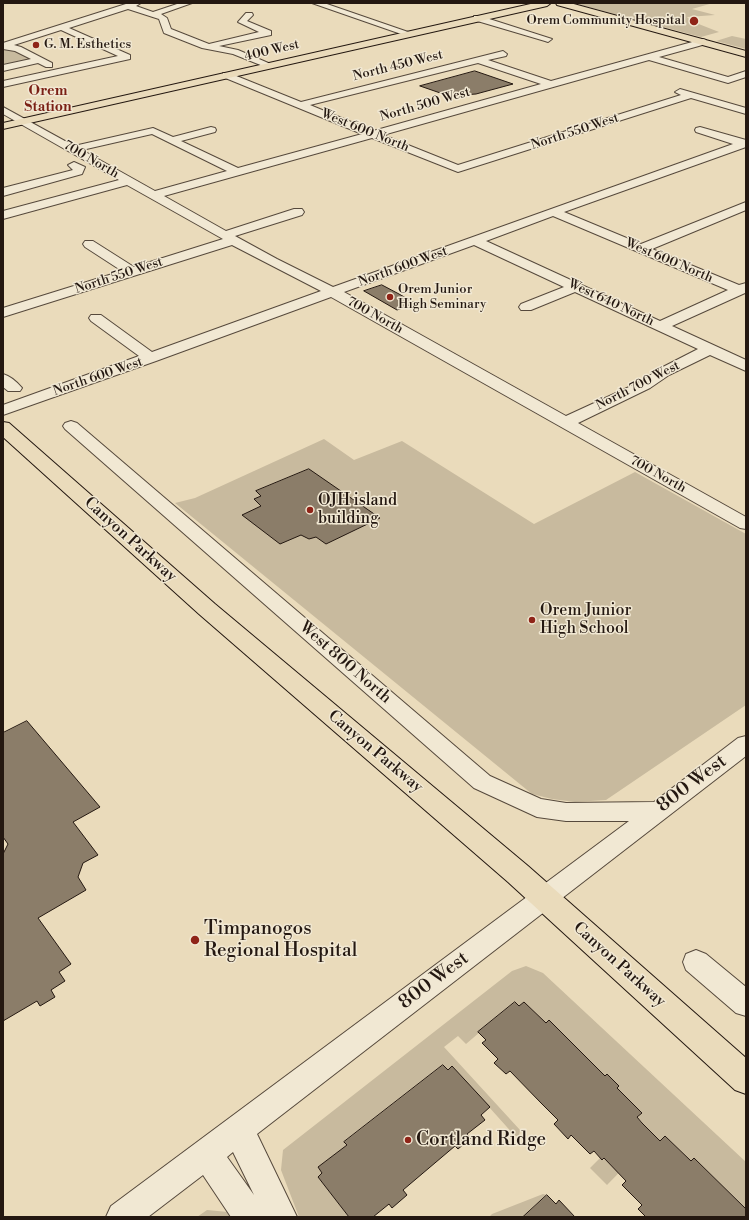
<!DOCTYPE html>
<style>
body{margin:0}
#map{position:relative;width:749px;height:1220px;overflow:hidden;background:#eadbbb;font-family:"Libre Bodoni",serif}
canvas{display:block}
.frame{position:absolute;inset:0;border:4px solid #241811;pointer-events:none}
</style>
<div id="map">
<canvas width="749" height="1220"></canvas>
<div class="frame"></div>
</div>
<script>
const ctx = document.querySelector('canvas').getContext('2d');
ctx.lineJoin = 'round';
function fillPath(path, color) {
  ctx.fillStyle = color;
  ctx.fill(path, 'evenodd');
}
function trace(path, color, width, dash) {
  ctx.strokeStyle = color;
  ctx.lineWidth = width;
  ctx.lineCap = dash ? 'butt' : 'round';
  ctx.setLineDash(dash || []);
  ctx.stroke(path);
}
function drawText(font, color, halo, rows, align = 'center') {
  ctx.font = font + ' "Libre Bodoni",serif';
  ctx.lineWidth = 3;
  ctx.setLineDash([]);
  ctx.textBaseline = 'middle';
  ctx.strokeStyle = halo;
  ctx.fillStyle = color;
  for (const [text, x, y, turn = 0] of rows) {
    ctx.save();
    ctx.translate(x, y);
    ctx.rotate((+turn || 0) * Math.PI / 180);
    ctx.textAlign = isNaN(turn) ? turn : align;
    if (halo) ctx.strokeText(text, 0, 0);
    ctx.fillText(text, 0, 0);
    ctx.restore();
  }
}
const green = new Path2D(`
 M573 3H713L692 9 715 15 687 17 691 21 719 32 701 37Z
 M732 36 746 39V49L716 41Z
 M7 49 16 51 32 59 3 64V50Z
 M324 439 354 460 402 441 534 524 635 472 746 534V705L606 800 575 802 552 799 532 794 175 503 195 498Z
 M526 966 543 973 746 1162V1209L694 1158 691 1161 665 1136 660 1141 655 1136 607 1185 590 1168 600 1158 603 1160 642 1122 637 1117 642 1113C611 1082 579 1052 549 1021L546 1023 524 1002 519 1006 515 1002 466 1044 458 1036 444 1047 520 1130 519 1136H515L453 1067 448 1070 443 1065 344 1142 347 1145 318 1167 322 1173 318 1177 349 1217H299L281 1170 283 1150 512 971Z
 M543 1194 547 1195 523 1217H489L492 1214Z
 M207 1210 228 1212 231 1217H197Z`);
const building = new Path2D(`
 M475 71 513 84 476 94 462 95 457 94 449 96 420 86Z
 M382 285 399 294 415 303 397 310 364 291Z
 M309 469 380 518 326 544 316 537 309 539 301 535 280 544 242 515 261 506 254 499 261 496 256 491Z
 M27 721 100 807 73 822 98 855 83 863 78 877 86 890 38 918 71 964 59 972 65 981 51 990 55 997 40 1006 37 1001 3 1021V854L8 844 3 837V733Z
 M515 1002 519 1006 524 1002 546 1023 549 1020 605 1076 607 1074 619 1086 617 1088 642 1113 637 1117 642 1123 660 1141 665 1136 691 1161 694 1158 746 1209V1217H646L638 1209 642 1205 622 1185 626 1181 604 1158 602 1160 594 1151 590 1154 571 1135 568 1139 554 1124 558 1120 541 1103 510 1071 506 1074 494 1063 498 1059 482 1043 486 1040 478 1032Z
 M443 1065 448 1070 452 1066 490 1107 481 1115 485 1120 467 1134 471 1138 458 1149 455 1146 403 1190 407 1195 392 1208 389 1204 373 1217H349L318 1177 322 1173 318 1167 347 1145 344 1142Z
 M547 1195 556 1204 559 1200 575 1217H523Z`);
const minor = new Path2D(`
 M129 3H141L136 6 153 12 180 3H192L161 14 167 18 171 29 209 44 259 32 238 22 246 13H252L253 15 247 21 271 31V35L219 46 238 50 273 65 268 68 233 54 202 48 164 33 159 19 128 9 69 28 130 55V59L3 87V81L118 56 61 30 14 45 21 47 52 63V67H46L38 63 3 71V65L31 59 15 51 3 49V43Z
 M312 3H324L411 33 410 35H404Z
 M474 16H480L552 39 548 42 545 41 474 20Z
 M703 39 706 40V44L659 57 728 77 746 71V77L728 83 649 60 383 135 458 165 681 95 675 92 680 89 746 108V114L691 98 458 172 372 138 164 196 226 231 294 209H302L304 212 302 215 235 236 277 259 333 287 733 144 696 132 695 130 696 128 700 127 746 140V147L564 212 641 244 746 202V210L652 249 739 285 746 283 745 293 672 326 746 360V371L710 355 669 375 650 388 578 423 746 517V529L740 528 331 297 156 361 3 415V405L139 356 91 321 89 318 91 315H101L152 352 321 291 232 245 3 317V308L122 271 85 247 83 244 85 241H93L134 267 223 239 127 185 3 219V211L119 180 3 114V107L74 146 153 128 173 137 211 127 215 128 216 130 215 132 181 141 238 168 362 134 223 77V73H229L301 102 503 51 507 54 506 56 488 60 551 81ZM478 63 541 84 373 131 310 105ZM152 134 227 171 155 191 82 150ZM553 216 728 290 660 321 486 241ZM474 245 564 287 521 304 519 307 521 310H531L575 292 698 349 659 369 640 382 566 416 344 292Z
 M74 162 85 167 82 174 3 196V188L73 170 68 165Z
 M3 374C10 376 17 382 22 388L20 391H8L3 387Z
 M71 421 77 423 490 776 541 799 566 803 654 802 738 738 746 736V756L257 1134 297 1217H231L203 1175 148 1217H106L111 1206 629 821H566L537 817 474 788 65 429 63 426 65 423ZM233 1152 254 1195 227 1157Z
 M696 950 706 954 746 987V1016L736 1013 686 970 683 962 686 954Z`);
const major = new Path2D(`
 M535 3H551L547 6 3 129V123Z
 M556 3H570L746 51V57L557 5Z`);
const highway = new Path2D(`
 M3 422 9 423 215 604 528 866 746 1058V1094L735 1090 508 882 199 614 3 437Z`);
const markers = [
 [694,21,5,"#8f2418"],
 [36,45,4,"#8f2418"],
 [390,297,4,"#8f2418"],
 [310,510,4,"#8f2418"],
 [532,620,4,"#8f2418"],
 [195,940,5,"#8f2418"],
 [408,1140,4,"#8f2418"]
];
const farPoinames = [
 ["Orem Community Hospital",685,21,"right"],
 ["G. M. Esthetics",44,45],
 ["Orem Junior",398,290],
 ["High Seminary",398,305]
];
const farStreetnames = [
 ["400 West",272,51,-13],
 ["North 450 West",398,66,-14],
 ["North 500 West",425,105,-16],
 ["West 600 North",365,131,22],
 ["North 550 West",575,132,-18],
 ["700 North",91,160,30],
 ["West 600 North",669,261,23],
 ["North 600 West",403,267,-20],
 ["North 550 West",119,276,-18],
 ["West 640 North",611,303,25],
 ["700 North",375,316,29],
 ["North 600 West",98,377,-19],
 ["North 700 West",638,386,-27],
 ["700 North",658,475,29]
];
const farNeighbourhoodnames = [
 ["Orem",48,92],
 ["Station",48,108]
];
const poiNames = [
 ["OJH island",318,501],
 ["building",318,519],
 ["Orem Junior",540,611],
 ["High School",540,629]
];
const streetNames = [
 ["Canyon Parkway",130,540,42],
 ["West 800 North",345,663,41],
 ["Canyon Parkway",375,752,40],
 ["Canyon Parkway",619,965,42]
];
const nearStreetnames = [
 ["800 West",692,784,-37],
 ["800 West",434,981,-37]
];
const nearPoinames = [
 ["Timpanogos",204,929],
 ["Regional Hospital",204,951],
 ["Cortland Ridge",416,1140]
];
fillPath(green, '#c8ba9e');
fillPath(building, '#8b7d69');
trace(building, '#241811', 1);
trace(minor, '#56493c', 2);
trace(major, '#241811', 2);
trace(highway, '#241811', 2);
fillPath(minor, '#f1e8d3');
fillPath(major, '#eadbbb');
fillPath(highway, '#eadbbb');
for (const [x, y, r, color] of markers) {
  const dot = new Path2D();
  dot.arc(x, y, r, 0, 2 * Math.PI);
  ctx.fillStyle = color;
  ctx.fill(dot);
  trace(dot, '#f1e8d3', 1.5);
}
drawText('13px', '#241811', '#f1e8d3', farPoinames, 'left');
drawText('13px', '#241811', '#f1e8d3', farStreetnames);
drawText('bold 14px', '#7a1f14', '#f1e8d3', farNeighbourhoodnames);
drawText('16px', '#241811', '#f1e8d3', poiNames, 'left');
drawText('16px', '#241811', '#f1e8d3', streetNames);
drawText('19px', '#241811', '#f1e8d3', nearStreetnames);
drawText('19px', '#241811', '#f1e8d3', nearPoinames, 'left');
</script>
